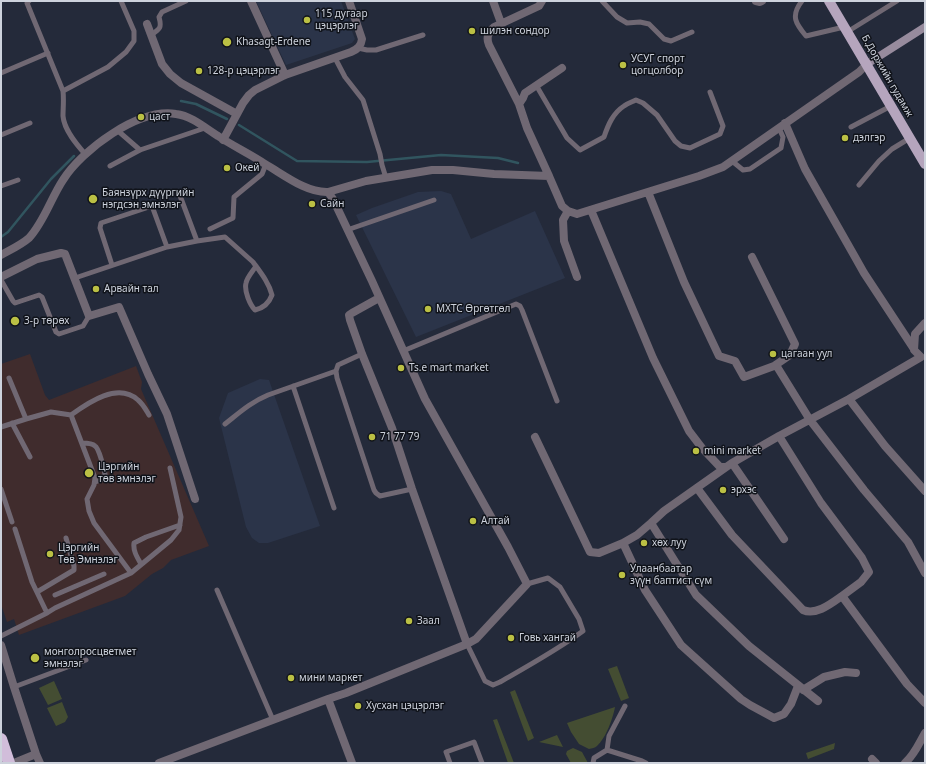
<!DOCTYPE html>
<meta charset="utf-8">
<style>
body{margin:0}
#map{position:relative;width:926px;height:764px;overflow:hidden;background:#242a3a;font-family:"Noto Sans",sans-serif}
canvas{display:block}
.frame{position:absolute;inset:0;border:2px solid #cdd2dc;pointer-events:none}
</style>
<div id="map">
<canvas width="926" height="764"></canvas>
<div class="frame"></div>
</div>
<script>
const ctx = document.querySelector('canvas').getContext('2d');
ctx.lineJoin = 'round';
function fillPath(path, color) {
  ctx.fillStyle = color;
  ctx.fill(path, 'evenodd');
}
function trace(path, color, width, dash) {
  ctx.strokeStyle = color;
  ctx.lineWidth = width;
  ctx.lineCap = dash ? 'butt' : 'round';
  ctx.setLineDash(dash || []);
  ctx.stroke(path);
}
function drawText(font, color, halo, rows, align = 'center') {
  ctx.font = font + ' "Noto Sans",sans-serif';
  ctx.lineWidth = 3;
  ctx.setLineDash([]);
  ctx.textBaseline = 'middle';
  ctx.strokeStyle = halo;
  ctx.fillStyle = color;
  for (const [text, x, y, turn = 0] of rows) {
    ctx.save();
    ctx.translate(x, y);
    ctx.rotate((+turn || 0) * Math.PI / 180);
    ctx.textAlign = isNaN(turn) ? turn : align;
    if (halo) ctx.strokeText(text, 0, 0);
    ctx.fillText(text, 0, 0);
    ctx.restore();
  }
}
const built = new Path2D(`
 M256 1H341L355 39 352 43 286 65Z
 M441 191 451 194 471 239 535 211 565 278 416 337 356 215 372 208 418 192Z
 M260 379 269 380 320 526 268 543H259L252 538 246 527 219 418 228 393Z`);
const medical = new Path2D(`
 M30 354 45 395 49 400 136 366 142 382 141 389 209 546 171 560 163 568 152 574 125 596 19 635 14 619 7 622 1 604V364Z`);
const green = new Path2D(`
 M617 666 629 698 621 701 608 669Z
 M54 681 62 699 48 705 39 688Z
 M515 690 534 738 528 741 510 692Z
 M62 702 68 717 65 722 56 726 47 708Z
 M615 707C613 718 606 738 597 746 595 748 592 748 589 749L579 744 571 732 567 723Z
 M497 719 514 763H508L493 720Z
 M557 735 563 747 539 742Z
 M835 743 834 749 808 759 806 753Z
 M573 748 582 752 588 763H571L566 754 567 751Z`);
const stream = new Path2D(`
 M181 101 196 104 227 119
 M239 125 297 161 367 162 441 155 498 158 518 163
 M1 237 8 232 51 179 74 156`);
const lane = new Path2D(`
 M29 1 27 3 63 91C64 100 63 108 63 116 64 130 77 145 86 155
 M602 1 617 17 627 23 640 22 649 24 664 39 671 41 692 32
 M802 1C790 16 796 24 806 36L844 27
 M847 32 897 1
 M151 35C160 29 162 28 159 17L162 12 186 1
 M358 48 367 50H376L423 35
 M335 58 345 77 363 100 380 154 382 165 386 178
 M1 73 48 53
 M536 85 567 138 580 150 604 137C608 125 613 113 624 106 628 103 632 102 636 100L643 103 657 115 675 141 681 146 690 148 720 134 723 126 710 92
 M63 91 108 67 126 52 134 41V31L121 1
 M851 127 891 106
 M117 130 140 150
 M1 135 30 123
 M732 161 743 170 750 169 781 148 783 137 779 128
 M110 166 140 150 205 128
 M859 185 879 161 892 149 910 138
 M1 186 18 180
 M179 193 197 241
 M210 229 233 218 234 197 262 174 266 164
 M347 230 434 200
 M167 247 197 241 225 237 253 262C261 273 269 283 272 295 269 303 264 308 255 310 250 305 244 291 246 283 247 277 253 271 256 266
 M75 278 167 247 152 206 101 223 100 228 112 265
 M1 280 13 301 15 303 39 295 42 297 56 332 59 334 83 326 89 316
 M403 351 516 304 520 306 522 310 557 401
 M362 354 338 365 336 371 337 378 374 490 376 493 380 496 412 489
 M293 386 334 508
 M71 415C89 402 118 382 138 400 143 404 146 410 149 415
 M26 419 51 412 71 415 95 478 94 485 87 499 89 511 94 523 131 573
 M12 423 30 457
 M225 424C239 413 251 402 268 395L336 371
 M1 427 26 419 9 378
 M82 443C86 443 92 443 95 446 99 448 104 469 105 474L101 480 95 482
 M1 489 12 522
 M15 529 32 582 47 613
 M141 564C137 557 133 551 134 543L146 537 180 525
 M217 590 273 720
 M37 592 74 570V566L66 538
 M55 595 104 574
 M1 636 47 613 55 608 131 573 171 540 179 530 181 517 170 468
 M467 644 485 681 493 685 500 682C528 666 557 650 583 631L579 619 560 587 548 578 527 584
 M14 687 86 660
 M625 706 609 736 607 750 642 761 646 763
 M450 763 446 752 474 742 482 763
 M593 763 594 758 607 750`);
const street = new Path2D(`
 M251 1 285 75
 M493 1 501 23
 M756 1 760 2 762 1
 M147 24 162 64 170 74 181 83 237 114
 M519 104 489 45C486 38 488 32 494 27L539 6 542 1
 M785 123 805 169 855 257 864 273 914 349
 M223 140 243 103 249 95 255 90 285 75 351 52C358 49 361 46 362 39L349 1
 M549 176 527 128 519 104 523 98 525 93 562 68
 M328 192 366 181 432 170H453L494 174 549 176 562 206 568 211 577 214 699 176 723 167 859 72 867 64
 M648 192 684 282 719 356 735 361 744 377 774 366 790 355 795 344 752 257
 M591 210 653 358 689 431 702 448 720 467H725
 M568 211 563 220 564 241 577 277
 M1 255C10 250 21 245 29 238 44 222 51 198 63 180 82 150 138 108 176 114 192 116 205 128 218 136 233 146 250 154 265 164 283 174 306 193 328 192L333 199 372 281 425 399 508 547 527 584 476 639 467 644 346 693 328 699 159 763
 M1 277 37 259 61 253 65 254 89 316 119 307 148 374 167 414 195 499
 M379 298 352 313 349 315 350 320 362 354 392 428 412 489 467 644
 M776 365 810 420 864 490 908 542 925 573
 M849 399 885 446 925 491
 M779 436 821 503 862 558 869 572 861 582 842 596 907 684 925 703
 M535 437 590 552 599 553 623 543 637 535 651 523 664 511 732 463 779 436 849 399 921 357 914 350 915 334 925 323
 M732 463 784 539
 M697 488 732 535 803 610C816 616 832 603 842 596
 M651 523 696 595 749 646 818 701
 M623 543 645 590 681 645 741 699 750 705 774 718 784 714 791 704 798 686
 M1 645 14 687 36 754 14 763
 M803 690 824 677 845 672 856 673
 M328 699 352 763
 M36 754 40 763
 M872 759 876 763
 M905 763C915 754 918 745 925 733`);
const secondary = new Path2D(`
 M867 64 925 27`);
const primary = new Path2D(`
 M829 1 925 164`);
const highway = new Path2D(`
 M1 739 9 763`);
const markers = [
 [307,20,4,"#bbc044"],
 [472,31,4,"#bbc044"],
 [227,42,5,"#bbc044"],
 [623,65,4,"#bbc044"],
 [199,71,4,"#bbc044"],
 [141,117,4,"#bbc044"],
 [845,138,4,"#bbc044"],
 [227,168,4,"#bbc044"],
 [93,199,5,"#bbc044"],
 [312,204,4,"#bbc044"],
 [96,289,4,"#bbc044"],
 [428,309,4,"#bbc044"],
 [15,321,5,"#bbc044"],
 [773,354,4,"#bbc044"],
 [401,368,4,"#bbc044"],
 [372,437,4,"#bbc044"],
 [696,451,4,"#bbc044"],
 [89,473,5,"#bbc044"],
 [723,490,4,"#bbc044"],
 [473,521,4,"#bbc044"],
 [644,543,4,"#bbc044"],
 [50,554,4,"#bbc044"],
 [622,575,4,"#bbc044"],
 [409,621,4,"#bbc044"],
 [511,638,4,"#bbc044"],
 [35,658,5,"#bbc044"],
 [291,678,4,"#bbc044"],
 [358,706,4,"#bbc044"]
];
const poiNames = [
 ["115 дугаар",315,14],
 ["цэцэрлэг",315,26],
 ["шилэн сондор",480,31],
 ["Khasagt-Erdene",236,42],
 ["УСУГ спорт",631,59],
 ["цогцолбор",631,71],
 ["128-р цэцэрлэг",207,71],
 ["цаст",149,117],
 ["дэлгэр",853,138],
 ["Окей",235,168],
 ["Баянзүрх дүүргийн",102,193],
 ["нэгдсэн эмнэлэг",102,205],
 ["Сайн",320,204],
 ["Арвайн тал",104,289],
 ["МХТС Өргөтгөл",436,309],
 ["3-р төрөх",24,321],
 ["цагаан уул",781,354],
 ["Ts.e mart market",409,368],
 ["71 77 79",380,437],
 ["mini market",704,451],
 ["Цэргийн",98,467],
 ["төв эмнэлэг",98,479],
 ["эрхэс",731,490],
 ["Алтай",481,521],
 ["хөх луу",652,543],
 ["Цэргийн",58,548],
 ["Төв Эмнэлэг",58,560],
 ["Улаанбаатар",630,569],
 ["зүүн баптист сүм",630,581],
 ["Заал",417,621],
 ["Говь хангай",519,638],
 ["монголросцветмет",44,652],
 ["эмнэлэг",44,664],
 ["мини маркет",299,678],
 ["Хусхан цэцэрлэг",366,706]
];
const streetNames = [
 ["Б.Доржийн гудамж",887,76,60]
];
fillPath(built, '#2b3449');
fillPath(medical, '#402c2d');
fillPath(green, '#444d32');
trace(stream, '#31555f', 2.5);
trace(lane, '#706873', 5);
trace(street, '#706873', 8);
trace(secondary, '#978b9d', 8);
trace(primary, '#b5a5bd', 10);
trace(highway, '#d1bdda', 12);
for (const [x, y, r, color] of markers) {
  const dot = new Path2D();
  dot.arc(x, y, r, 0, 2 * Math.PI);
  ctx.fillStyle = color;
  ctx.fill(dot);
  trace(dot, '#10131a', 1.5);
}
drawText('10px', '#cdd2dc', '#10131a', poiNames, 'left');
drawText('10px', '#cdd2dc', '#10131a', streetNames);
</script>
